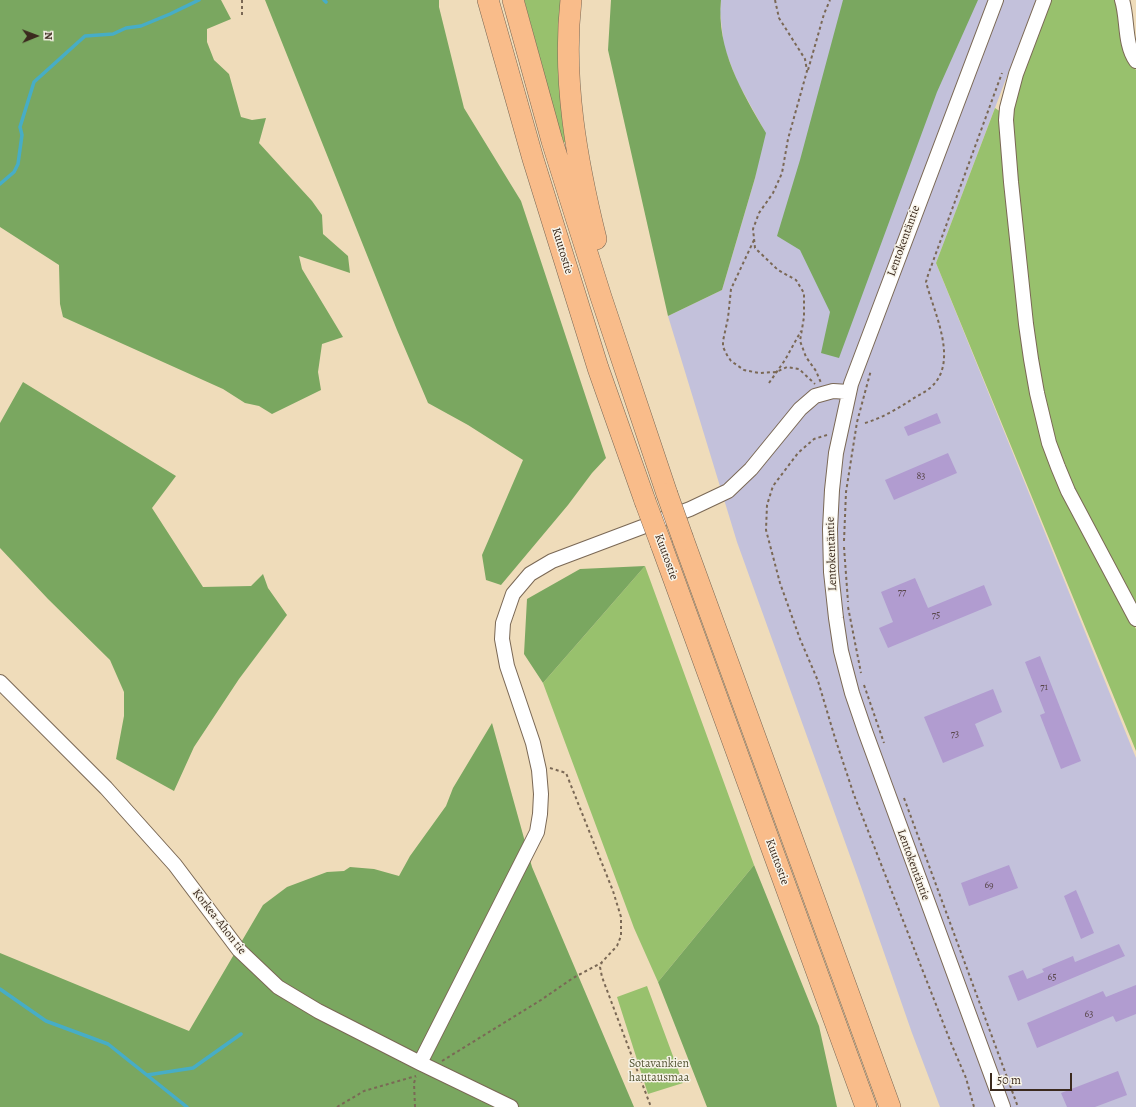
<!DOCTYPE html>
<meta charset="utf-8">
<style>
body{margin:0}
#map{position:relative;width:1136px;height:1107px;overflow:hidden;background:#efdcba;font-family:Alegreya,serif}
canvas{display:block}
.north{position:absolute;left:16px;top:16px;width:40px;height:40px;-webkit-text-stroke:3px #f7f3e8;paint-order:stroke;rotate:89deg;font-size:11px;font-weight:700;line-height:16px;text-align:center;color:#3b2a1e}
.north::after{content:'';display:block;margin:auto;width:14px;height:18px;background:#3b2a1e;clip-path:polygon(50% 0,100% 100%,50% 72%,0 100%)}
.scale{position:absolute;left:990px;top:1073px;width:82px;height:18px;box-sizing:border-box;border:2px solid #3b2a1e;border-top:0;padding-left:5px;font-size:12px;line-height:14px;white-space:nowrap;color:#3b2a1e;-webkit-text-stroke:3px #f7f3e8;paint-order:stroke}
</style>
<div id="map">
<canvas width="1136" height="1107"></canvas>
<div class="north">N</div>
<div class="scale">50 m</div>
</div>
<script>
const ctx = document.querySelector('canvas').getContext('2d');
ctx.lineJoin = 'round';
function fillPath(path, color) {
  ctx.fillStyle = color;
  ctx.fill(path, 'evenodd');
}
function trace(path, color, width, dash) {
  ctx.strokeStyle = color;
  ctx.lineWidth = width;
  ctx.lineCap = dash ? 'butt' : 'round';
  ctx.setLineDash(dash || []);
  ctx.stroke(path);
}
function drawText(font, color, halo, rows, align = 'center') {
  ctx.font = font + ' Alegreya,serif';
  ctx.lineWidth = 3;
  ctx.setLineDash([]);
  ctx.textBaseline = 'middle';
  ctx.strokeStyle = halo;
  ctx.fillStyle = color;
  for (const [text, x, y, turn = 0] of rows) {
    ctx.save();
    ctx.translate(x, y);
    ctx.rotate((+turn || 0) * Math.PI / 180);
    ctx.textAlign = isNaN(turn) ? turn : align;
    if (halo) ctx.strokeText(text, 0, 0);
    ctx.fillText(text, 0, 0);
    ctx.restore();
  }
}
const industrial = new Path2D(`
 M721 0H1036L936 263 1136 758V1107H940L912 1033 858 878 737 542 668 316 722 290 755 178 764 130 737 81 724 47 720 12Z`);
const green = new Path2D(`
 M524 0H563L568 141 563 143Z
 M1050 0H1118L1132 65 1136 70V608L1076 493 1060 459 1039 374 1023 244 1013 120V104Z
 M995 108 1001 112 1023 350 1033 405 1043 443 1076 520 1136 629V751L936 263Z
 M645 566 754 865 658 982 634 928 543 683Z
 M647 986 683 1083 648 1094 617 997Z`);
const forest = new Path2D(`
 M0 0H221L231 19 207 29V42L214 60 229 74 241 117 252 120 266 118 259 143 312 201 322 215 323 234 348 256 350 273 299 256 302 269 343 337 322 344 318 372 321 390 272 414 259 406 245 403 223 389 63 317 60 304 59 265 0 227Z
 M265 0H439V7L464 108 521 201 606 458 592 473 568 505 501 585 486 580 482 555 523 460 468 425 428 403 397 330Z
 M611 0H721C716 49 742 92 766 133L755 178 722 290 668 316 608 50Z
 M843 0H978L937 92 839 358 821 353 830 312 800 250 777 236 800 160Z
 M23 382 176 476 152 508 203 587 251 586 263 574 268 588 287 615 239 679 194 747 174 791 116 759 124 716V692L110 660 48 599 0 548V423Z
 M645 566 543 683 524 654 527 599 580 569Z
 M492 723 532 867 634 1107H0V953L189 1031 263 905 287 887 327 872 344 871 350 867 374 869 399 876 410 856 446 806 453 788Z
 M754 865 819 1026 837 1107H707L658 982Z`);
const stream = new Path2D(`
 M324 0 326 2
 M0 184 14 172 18 164 22 135 20 127 34 82 85 36 113 34 126 28 141 26 170 14 199 0
 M0 989 46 1021 108 1044 187 1107
 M147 1075 193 1068 241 1034`);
const building = new Path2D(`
 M937 413 941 423 908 436 904 427Z
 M948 453 957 473 894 500 885 480Z
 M915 578 928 608 984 585 992 605 888 648 879 628 893 622 881 592Z
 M1040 656 1081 761 1061 769 1040 715 1045 713 1025 662Z
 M993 689 1002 712 975 724 984 746 943 763 924 717Z
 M1009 865 1018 888 969 906 961 883Z
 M1076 890 1094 933 1081 939 1064 896Z
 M1119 944 1125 956 1018 1001 1008 976 1023 970 1027 979 1044 972 1042 969 1073 956 1075 962Z
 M1136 985V1014L1116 1022 1113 1016 1037 1048 1027 1023 1103 991 1106 997Z
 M1118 1071 1127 1095 1095 1107H1067L1061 1093Z`);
const path = new Path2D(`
 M242 0V17
 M775 0 779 18 805 59 807 71 788 139 782 173 773 193 759 213 753 229 755 248 778 270 796 280 804 293V317L800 341 806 357 816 371 821 383
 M808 70 824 14 830 0
 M754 240 731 289 728 318 723 341V347L727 355 731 361 744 370 759 373 776 372 787 367 799 369 815 384
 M769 383 785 360 801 331
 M865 423C882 418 897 409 911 400 917 396 924 393 930 388 960 363 934 313 926 282L928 275 1002 73
 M827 435 814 439 798 453 773 486 767 505 766 530 780 583 800 639 818 681 835 738 854 795 951 1043 966 1078 974 1107
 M844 541 846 492 857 422 871 370
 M844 547 848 602
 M848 607 861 673
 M864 685 884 743
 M550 768 566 773 613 891 621 917V936L617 946 602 962 600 967 602 977 651 1107
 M904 798 1018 1107
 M442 1061 541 1000 573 978 601 963
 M337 1107 364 1091 416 1076
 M415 1107 414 1083 416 1077`);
const minor = new Path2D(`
 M996 0 851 384 836 453 832 490 830 529 831 572 836 618 841 651 852 693 865 731 1003 1107
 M1044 0 1016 74 1007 108 1006 120 1011 182 1026 324 1031 359 1037 393 1049 443 1058 467 1068 491 1136 619
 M1122 0C1128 19 1124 44 1136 61
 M0 682 106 788 175 865 239 950 278 987 318 1011 420 1063 511 1107
 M420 1063 537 832 540 814 541 794 539 770 533 743 507 666 502 639 503 623 513 594 530 574 552 561 690 509 728 491 751 469 800 409 815 396 833 391 849 392`);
const highway = new Path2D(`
 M488 0 533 159 598 368 645 501
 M513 0 552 141 601 297 667 494
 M571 0C562 80 577 162 596 239
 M683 539 890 1107
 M661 544 866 1107`);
const highwayBridge = new Path2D(`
 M667 494 683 539
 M645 501 661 544`);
const numberNames = [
 ["83",921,477],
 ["77",902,593],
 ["75",936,616],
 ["71",1044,688],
 ["73",955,735],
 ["69",989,886],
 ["65",1052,978],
 ["63",1089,1015]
];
const streetNames = [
 ["Lentokentäntie",904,241,-70],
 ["Kuutostie",562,251,73],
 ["Lentokentäntie",832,554,-92],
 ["Kuutostie",666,557,70],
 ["Kuutostie",777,862,70],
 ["Lentokentäntie",913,865,70],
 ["Korkea-Ahon tie",219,922,52]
];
const parkNames = [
 ["Sotavankien",659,1064],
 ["hautausmaa",659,1078]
];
fillPath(industrial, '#c3c1db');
fillPath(green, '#98c16d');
fillPath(forest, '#7aa760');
trace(stream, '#47adc6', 3.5);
fillPath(building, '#b19cd0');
trace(minor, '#7a6855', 16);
trace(highway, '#7a6855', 22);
trace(path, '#7a6855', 2, [3, 3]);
trace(minor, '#fff', 14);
trace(highway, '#f9bc8a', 21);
trace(highwayBridge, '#7a6855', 22, []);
trace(highwayBridge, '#f9bc8a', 21);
drawText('10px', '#58464a', null, numberNames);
drawText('12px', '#3b2a1e', '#f7f3e8', streetNames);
drawText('12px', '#575736', '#f7f3e8', parkNames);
</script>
